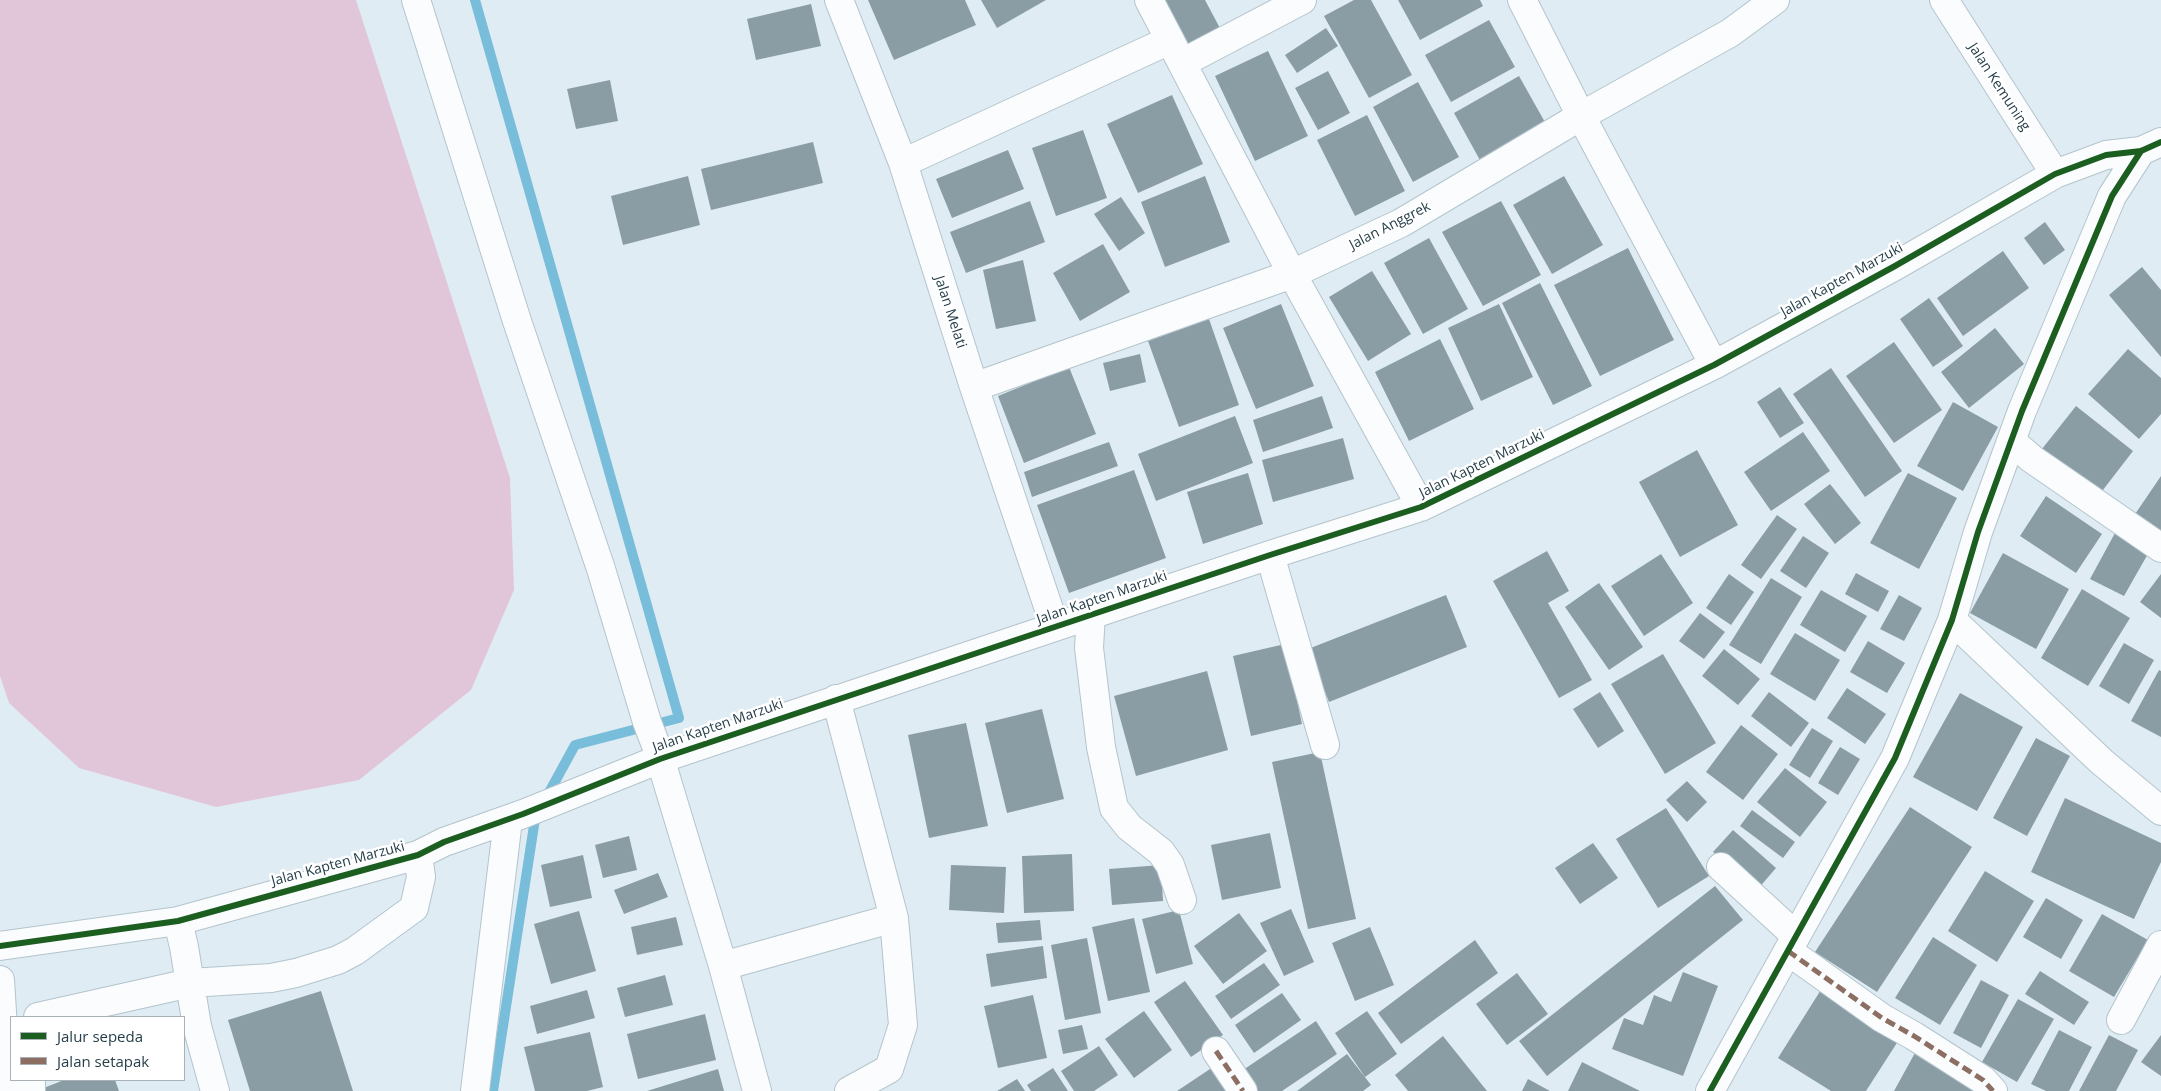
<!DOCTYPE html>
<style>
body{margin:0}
#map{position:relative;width:2161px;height:1091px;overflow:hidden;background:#e0ecf3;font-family:"Open Sans",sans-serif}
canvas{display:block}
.legend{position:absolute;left:10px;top:1016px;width:175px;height:65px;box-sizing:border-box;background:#fff;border:1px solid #a8b2b6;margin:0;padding:6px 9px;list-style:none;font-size:15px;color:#253e49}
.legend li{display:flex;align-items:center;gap:10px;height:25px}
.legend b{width:25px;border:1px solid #a8b2b6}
</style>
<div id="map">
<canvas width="2161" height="1091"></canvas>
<ul class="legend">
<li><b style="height:6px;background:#1b5e20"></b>Jalur sepeda</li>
<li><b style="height:6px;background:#8d6e63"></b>Jalan setapak</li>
</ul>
</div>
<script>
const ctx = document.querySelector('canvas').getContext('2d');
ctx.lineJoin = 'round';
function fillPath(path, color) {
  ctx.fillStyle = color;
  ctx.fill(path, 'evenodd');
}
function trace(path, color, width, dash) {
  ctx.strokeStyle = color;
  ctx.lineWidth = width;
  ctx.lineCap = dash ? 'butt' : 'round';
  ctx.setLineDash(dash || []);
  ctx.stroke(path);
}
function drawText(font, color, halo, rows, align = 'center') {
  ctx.font = font + ' "Open Sans",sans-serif';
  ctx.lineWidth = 5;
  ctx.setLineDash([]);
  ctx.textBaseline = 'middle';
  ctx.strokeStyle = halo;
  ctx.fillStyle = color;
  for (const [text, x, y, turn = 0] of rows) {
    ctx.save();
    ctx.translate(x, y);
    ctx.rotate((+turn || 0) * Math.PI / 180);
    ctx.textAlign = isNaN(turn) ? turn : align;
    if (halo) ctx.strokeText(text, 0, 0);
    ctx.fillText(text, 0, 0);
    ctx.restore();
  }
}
const green = new Path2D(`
 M0 0H356L510 478 514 590 471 690 359 780 216 807 79 768 9 703 0 676Z`);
const stream = new Path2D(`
 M475 0 679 718 575 745 546 798
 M493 1091 535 819 538 813`);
const building = new Path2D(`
 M868 0H965L976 25 894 60Z
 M981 0H1046L997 28Z
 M1163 0H1205L1222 32 1188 50Z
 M1354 0H1371L1412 75 1369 98 1324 16Z
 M1398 0H1480L1483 6 1420 40Z
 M811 4 821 46 756 60 747 19Z
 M1489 20 1515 67 1451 102 1425 55Z
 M1326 28 1338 46 1297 73 1285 55Z
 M1268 51 1308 136 1255 161 1215 76Z
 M1328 71 1350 113 1318 130 1295 88Z
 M1519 76 1546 124 1481 162 1454 113Z
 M610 80 618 121 576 129 567 89Z
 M1418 82 1459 157 1413 182 1373 107Z
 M1172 95 1203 164 1138 193 1107 124Z
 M1367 115 1405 191 1355 216 1317 140Z
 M1083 130 1107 198 1056 216 1032 148Z
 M813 142 823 183 711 210 701 169Z
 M1008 150 1024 189 952 218 936 179Z
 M688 176 700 225 623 245 611 196Z
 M1205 176 1230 242 1165 267 1141 202Z
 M1564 176 1603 245 1552 274 1513 205Z
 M1121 197 1145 233 1119 251 1094 214Z
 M1030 201 1045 242 966 273 950 232Z
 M1501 201 1541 275 1483 306 1442 232Z
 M2045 222 2065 250 2044 265 2024 238Z
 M1429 238 1468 309 1423 334 1384 263Z
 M1103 244 1130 292 1080 321 1053 273Z
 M1628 248 1674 340 1600 376 1554 285Z
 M2003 251 2029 288 1963 336 1937 298Z
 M1023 260 1036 321 996 329 983 270Z
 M2142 267 2161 290V357L2109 295Z
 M1372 271 1411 334 1368 361 1329 297Z
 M1540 283 1592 386 1553 405 1502 303Z
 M1929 298 1963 346 1933 367 1900 319Z
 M1281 304 1314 386 1256 409 1223 328Z
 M1499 304 1533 377 1481 401 1448 328Z
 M1209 319 1239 405 1179 427 1148 341Z
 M1995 328 2024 364 1969 408 1941 372Z
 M1440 339 1474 409 1409 441 1375 372Z
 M1894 342 1942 410 1894 443 1846 376Z
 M2128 349 2161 378V414L2139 439 2088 394Z
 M1140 354 1146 382 1110 391 1103 363Z
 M1069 367 1096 434 1024 463 998 396Z
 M1831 368 1902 471 1865 497 1793 394Z
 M1780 387 1804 423 1780 438 1757 402Z
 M1322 396 1333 428 1263 452 1253 420Z
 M1953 402 1998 427 1963 491 1917 466Z
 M2076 406 2133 451 2096 499 2038 454Z
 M1235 416 1253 463 1156 501 1138 454Z
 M1803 432 1830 471 1771 511 1744 472Z
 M1343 438 1354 479 1273 502 1262 460Z
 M1109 442 1118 466 1032 497 1024 472Z
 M1697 450 1738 525 1680 557 1639 482Z
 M1134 470 1166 558 1069 593 1037 505Z
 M1248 473 1263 524 1203 544 1187 492Z
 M1908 473 1957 498 1919 569 1870 543Z
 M2161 476V545L2129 523Z
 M1830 484 1861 523 1835 544 1804 504Z
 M2046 496 2102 534 2076 573 2020 536Z
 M1777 515 1797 529 1761 579 1741 565Z
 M2115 533 2149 552 2124 596 2090 579Z
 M1803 536 1829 553 1806 588 1780 571Z
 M1547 551 1569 591 1548 603 1592 680 1559 698 1493 581Z
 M2003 553 2069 589 2036 649 1970 613Z
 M1661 554 1693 603 1644 636 1611 586Z
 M1856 573 1889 591 1878 612 1845 594Z
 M1729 574 1754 592 1731 625 1706 608Z
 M2161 574V618L2140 602Z
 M1771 578 1802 597 1761 664 1729 645Z
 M1599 583 1643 647 1609 670 1565 607Z
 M2082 589 2130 618 2088 686 2041 658Z
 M1821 590 1867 616 1845 652 1800 625Z
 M1446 595 1467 647 1329 702 1308 649Z
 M1899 595 1922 608 1904 641 1880 629Z
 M1700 613 1725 632 1704 659 1679 641Z
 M1795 633 1840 660 1815 701 1770 674Z
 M1868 641 1905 663 1887 693 1850 672Z
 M2124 643 2154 660 2129 704 2099 686Z
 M1285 644 1302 724 1251 736 1233 656Z
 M1724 649 1760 679 1738 705 1702 676Z
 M1663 654 1716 743 1665 774 1611 684Z
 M2159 670 2161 671V737L2131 721Z
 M1207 671 1228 750 1136 776 1114 696Z
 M1847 688 1886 714 1865 744 1827 718Z
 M1600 692 1624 731 1598 748 1573 709Z
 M1769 692 1809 723 1791 747 1751 716Z
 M1960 693 2023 727 1977 811 1913 777Z
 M1042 709 1064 799 1007 813 985 723Z
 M966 723 988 826 929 838 908 735Z
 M1741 725 1778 754 1743 800 1706 772Z
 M1812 728 1833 741 1810 778 1789 765Z
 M2036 738 2070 756 2027 836 1993 818Z
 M1840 747 1860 759 1838 795 1818 783Z
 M1320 752 1356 919 1308 929 1272 762Z
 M1785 768 1827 802 1800 837 1757 802Z
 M1687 781 1707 802 1687 822 1666 800Z
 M2065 798 2161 843V862L2134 919 2031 872Z
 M1910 807 1972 847 1877 992 1815 952Z
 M1666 808 1709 876 1658 908 1616 839Z
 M1752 810 1795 842 1783 858 1740 826Z
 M1733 830 1776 868 1757 890 1713 852Z
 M1270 833 1281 888 1222 900 1211 845Z
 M629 836 637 870 603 878 595 845Z
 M1593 843 1618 878 1580 904 1555 868Z
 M1072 854 1074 911 1024 913 1022 856Z
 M583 855 592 898 550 907 541 865Z
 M951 865 1006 867 1004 913 949 910Z
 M1161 865 1163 901 1112 905 1109 869Z
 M1985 871 2034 901 1997 962 1948 931Z
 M658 873 668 897 624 914 614 890Z
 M1715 886 1743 920 1547 1076 1519 1041Z
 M2046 898 2083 920 2061 959 2023 937Z
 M1291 909 1314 962 1284 976 1260 923Z
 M1179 910 1193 964 1156 974 1142 919Z
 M579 911 596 971 551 984 534 924Z
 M1239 913 1267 951 1223 984 1194 946Z
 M2102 914 2148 940 2114 997 2069 971Z
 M676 917 683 945 637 955 631 927Z
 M1134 918 1150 992 1108 1001 1092 927Z
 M1040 920 1042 940 998 943 996 923Z
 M1370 927 1394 985 1355 1001 1332 943Z
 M1933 937 1977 965 1940 1025 1895 998Z
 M1087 938 1101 1013 1065 1020 1051 945Z
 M1475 940 1498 973 1401 1044 1378 1013Z
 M1043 946 1047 978 991 987 986 954Z
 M1264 963 1280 985 1231 1019 1215 996Z
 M2040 971 2089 1002 2074 1025 2025 994Z
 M1683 972 1718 986 1683 1076 1612 1049 1624 1018 1643 1025 1654 995 1671 1002Z
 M1517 973 1548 1014 1507 1045 1476 1004Z
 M665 975 673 1005 625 1017 617 988Z
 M1981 980 2009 995 1981 1048 1953 1033Z
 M1185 981 1223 1035 1191 1057 1154 1002Z
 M1824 985 1902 1035 1866 1091H1831L1778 1058Z
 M587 990 595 1018 537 1034 530 1006Z
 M321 991 353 1091H250L228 1020Z
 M1282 993 1301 1020 1254 1053 1235 1025Z
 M1033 995 1047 1058 998 1068 984 1006Z
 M2018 999 2054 1019 2017 1082 1982 1062Z
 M1144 1011 1172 1050 1134 1078 1105 1039Z
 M1367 1011 1397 1054 1365 1077 1335 1033Z
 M705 1014 716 1060 638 1079 627 1034Z
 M1316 1021 1337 1054 1282 1091H1253L1240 1072Z
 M1082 1025 1088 1049 1063 1054 1058 1030Z
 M2059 1030 2092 1047 2069 1091H2046L2031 1084Z
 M590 1032 603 1087 587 1091H535L524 1047Z
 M2109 1035 2138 1050 2116 1091H2079Z
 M2161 1035V1076L2141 1062Z
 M1443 1036 1487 1091H1408L1395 1075Z
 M1099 1046 1118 1075 1094 1091H1074L1061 1071Z
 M1916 1051 1979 1091H1894Z
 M1347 1054 1371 1085 1363 1091H1297Z
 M1582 1062 1640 1091H1568Z
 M1216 1065 1234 1091H1177Z
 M1053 1068 1068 1091H1031L1027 1085Z
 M718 1069 724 1091H647Z
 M1017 1079 1025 1091H997Z
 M1528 1079 1550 1091H1522Z
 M64 1080H115L119 1091H36Z`);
const minor = new Path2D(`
 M416 0 517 321 601 569 647 722 657 748 723 966 757 1091
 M839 0 903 163 974 387 1055 627
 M1149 0 1292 274 1421 507
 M1522 0 1581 116 1714 365
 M1944 0 2055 174
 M1182 63 1302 0
 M903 163 1170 40
 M974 387 1292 274 1401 223 1581 116 1730 33 1775 0
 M2011 441 2032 459 2161 548
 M1270 555 1325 745
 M1091 614 1089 648 1101 747 1114 808 1129 827 1161 852 1170 865 1182 900
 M1952 620 2102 762 2161 811
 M836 699 894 918 903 1025 889 1069 849 1091
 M1721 867 1796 936
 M178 921 184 947 197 1026 215 1091
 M0 946 178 921 418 855 444 842 523 814 660 759 1270 555 1421 507 1714 365 1895 266 2055 174 2106 155 2141 151 2161 142
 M1788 951 1882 1018 1914 1036 1983 1080 1993 1091
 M723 966 894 918
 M0 980 7 1091
 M38 1017 190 983 271 978 296 973 338 960 355 951 414 908 421 877 418 855
 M2121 1020 2161 945
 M1216 1051 1243 1091
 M31 1080V1091
 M475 1091 508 820
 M1710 1091 1895 758 1952 620 1978 532 2022 411 2112 196 2141 151`);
const quiet = new Path2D(`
 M1788 951 1882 1018 1914 1036 1983 1080 1993 1091
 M1216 1051 1243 1091`);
const cycleway = new Path2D(`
 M0 946 178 921 418 855 444 842 523 814 660 759 1270 555 1421 507 1714 365 1895 266 2055 174 2106 155 2141 151 2161 142
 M1710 1091 1895 758 1952 620 1978 532 2022 411 2112 196 2141 151`);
const streetNames = [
 ["Jalan Kemuning",1999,87,57],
 ["Jalan Anggrek",1390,226,-27],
 ["Jalan Kapten Marzuki",1842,280,-29],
 ["Jalan Melati",950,312,72],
 ["Jalan Kapten Marzuki",1482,464,-26],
 ["Jalan Kapten Marzuki",1102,598,-19],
 ["Jalan Kapten Marzuki",718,726,-19],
 ["Jalan Kapten Marzuki",338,864,-15]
];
fillPath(green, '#e1c6d9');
trace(stream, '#78bdda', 10);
fillPath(building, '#8a9da5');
trace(minor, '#b3c4cc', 30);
trace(minor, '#fafcfd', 28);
trace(quiet, '#8d6e63', 5, [10, 5]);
trace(cycleway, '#1b5e20', 6);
drawText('14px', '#253e49', '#fff', streetNames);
</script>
